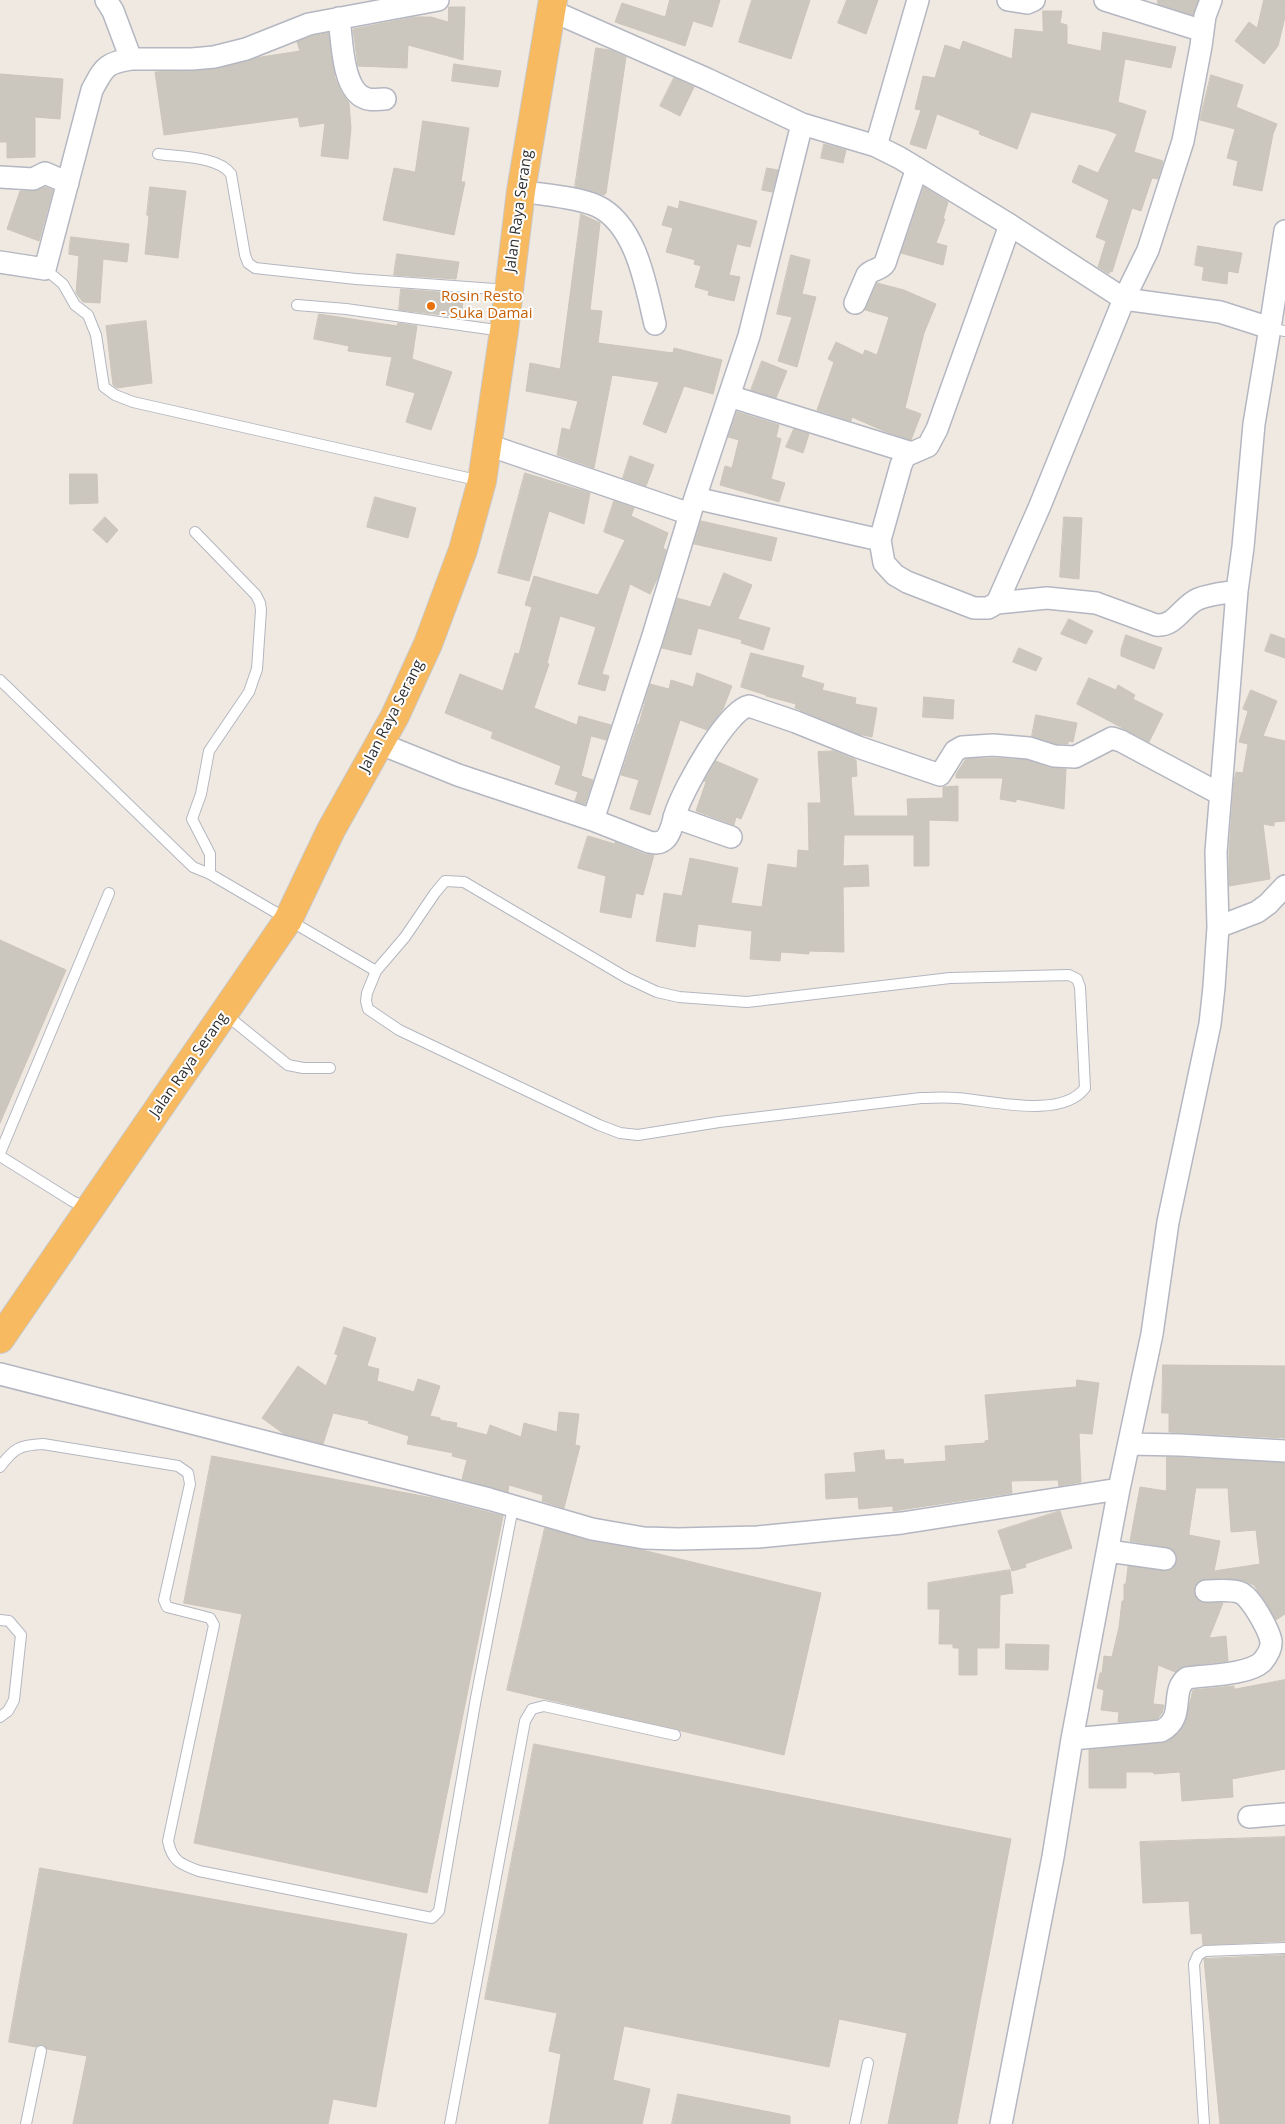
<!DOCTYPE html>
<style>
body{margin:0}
canvas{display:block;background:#efe9e1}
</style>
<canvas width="1285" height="2124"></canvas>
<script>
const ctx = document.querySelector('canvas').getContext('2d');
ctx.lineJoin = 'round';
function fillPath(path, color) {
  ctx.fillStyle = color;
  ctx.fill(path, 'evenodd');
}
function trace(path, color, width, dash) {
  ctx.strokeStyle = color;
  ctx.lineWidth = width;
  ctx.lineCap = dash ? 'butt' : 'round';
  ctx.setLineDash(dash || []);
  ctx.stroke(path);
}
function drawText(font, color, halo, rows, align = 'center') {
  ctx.font = font + ' "Open Sans",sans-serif';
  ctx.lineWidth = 4;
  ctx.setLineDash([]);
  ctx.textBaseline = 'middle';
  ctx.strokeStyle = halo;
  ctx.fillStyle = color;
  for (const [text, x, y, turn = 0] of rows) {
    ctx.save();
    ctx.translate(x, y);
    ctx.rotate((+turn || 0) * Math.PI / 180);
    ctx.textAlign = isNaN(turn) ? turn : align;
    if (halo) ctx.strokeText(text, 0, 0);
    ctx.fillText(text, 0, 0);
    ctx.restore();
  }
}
const building = new Path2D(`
 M670 0H720L712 27 693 21 685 46 615 22 622 3 665 17Z
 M752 0H810L791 59 739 42Z
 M847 0H878L866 34 838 23Z
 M1158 0H1198L1193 15 1158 4Z
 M1264 0H1285V17L1278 46 1264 64 1235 41 1249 22 1257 28Z
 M449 7H465L463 60 408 45 407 68 358 66 353 29 415 17H431L448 22Z
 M1043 11H1062L1060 23 1067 25V44L1101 51 1103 32 1176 47 1171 68 1125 59 1118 102 1146 111 1134 152 1163 161 1158 179 1152 178 1141 211 1132 208 1112 272 1110 271 1109 274 1098 267 1106 241 1096 237 1109 200 1072 182 1079 165 1098 173 1117 134 1107 130 1031 112 1017 149 979 134 980 131 937 114 926 149 910 144 921 110 915 109 923 76 935 78 945 45 960 50 963 41 1012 59 1015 29 1043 32Z
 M328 33 335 78 341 92 349 103 351 128 348 159 321 156 325 123 300 127 298 117 164 135 155 72 215 69 261 57 300 51 297 42 312 36Z
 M596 48 610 50 626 57 606 193 604 195 575 187Z
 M454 64 501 71 498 87 452 81Z
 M0 74 63 79 60 119 35 117V157L7 158V142H0Z
 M1211 75 1243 85 1236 107 1277 124 1273 134 1262 191 1233 185 1238 161 1227 158 1235 129 1200 120Z
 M674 78 694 87 680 116 660 106Z
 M423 121 469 128 461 182H465L454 235 383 220 394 168 415 172Z
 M824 144 846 150 843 163 821 158Z
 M767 168 778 170 772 192 762 190Z
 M45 187 53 190 39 241 7 229 20 191H33Z
 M150 187 186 191 178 258 145 254 149 216 147 215Z
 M924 187 948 202 943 219H945L936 243 947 246 943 265 901 253Z
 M680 201 757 221 750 247 737 244 729 275 740 277 734 301 708 295 709 291 695 287 701 266 694 264 695 260 666 252 673 228 662 225 668 206 678 209Z
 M581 214 600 223 590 310 602 311 598 343 673 353 674 348 722 360 713 394 684 386 666 433 643 424 659 382 612 375 594 468 557 455 562 428 570 430 578 401 526 391 530 363 560 369Z
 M71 237 129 244 127 262 103 259 100 303 83 302 76 293 79 256 69 254Z
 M1198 246 1242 253 1238 273 1228 271 1227 284 1202 280 1204 267 1195 265Z
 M397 254 459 262 456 279 394 275Z
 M791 255 810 260 802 294 816 297 797 367 778 361 792 317 777 314Z
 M877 283 904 290 936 304 924 333 905 408 921 414 911 440 884 431 852 417 851 421 817 410 834 362 828 359 836 342 863 355 865 350 877 355 889 317 865 310Z
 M401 289 464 294 461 317 399 310Z
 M319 314 397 326 398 323 417 326 412 359 452 372 431 430 406 422 415 393 386 385 392 357 348 351 349 346 314 339Z
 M146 321 152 383 117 388 113 385 106 326Z
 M762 361 787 371 776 398 751 390Z
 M737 412 779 425 776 437 781 439 771 479 785 483 779 502 720 485 725 466 732 468 739 440 728 437Z
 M794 429 809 434 803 453 786 447Z
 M630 456 654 465 646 486 623 478Z
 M525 473 590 493 584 524 549 511 529 581 498 573Z
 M70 474H97L98 503 70 504Z
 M375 497 416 508 408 538 367 527Z
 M614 501 634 508 631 516 668 533 663 548 666 550 658 577 650 594 630 584 602 674 609 676 605 691 578 684 596 627 560 616 547 663 549 664 534 708 577 725 579 716 611 725 606 740 591 736 581 776 593 780 585 804 575 801 578 792 555 784 561 766 491 738 493 732 445 713 460 674 503 691 515 653 519 654 532 607 525 605 534 576 598 595 625 540 604 532Z
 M105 517 118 530 107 543 93 530Z
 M1064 517 1082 518 1079 579 1060 577Z
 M701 521 777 538 771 561 694 544Z
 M724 573 752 585 738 619 770 628 763 650 741 643 742 640 698 628 691 655 662 648 677 598 710 607Z
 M1069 619 1093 631 1086 644 1061 634Z
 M1271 634 1285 639V658L1265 651Z
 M1126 635 1162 648 1154 669 1121 656V650Z
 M1019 648 1042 658 1036 671 1013 662Z
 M751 653 804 666 801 677 824 684 822 690 856 698 855 704 877 708 872 737 858 734 795 708 796 704 766 696V695L741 687Z
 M697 673 732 686 723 709 707 730 680 720 650 815 630 809 639 780 621 775 638 724H639L650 684 669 689 671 680 693 687Z
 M1089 678 1116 690 1118 685 1135 695 1133 699 1163 714 1149 742 1077 704Z
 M1251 690 1277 701 1263 736 1285 741V821L1274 822V826L1263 824 1270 879 1229 886V852L1234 781 1236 772 1243 773 1248 744 1239 742 1248 711 1243 709Z
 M924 697 954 700 953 719 923 717Z
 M1036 715 1077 723 1073 742 1068 741V744H1056L1032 736Z
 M834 751 856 760 857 776 851 777 854 816H908L907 799 943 798V787L958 786V821L929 820V866H914V835H844L843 866 868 865 869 886 843 887 844 952 809 951V954L781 952 780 961 750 959 752 931 698 924 695 947 656 941 664 893 682 896 690 858 738 868 731 903 762 907 768 864 797 868 798 850 809 851 808 803H821L818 752Z
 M993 758 1027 760 1050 768 1066 769 1064 809 1016 799V802L1000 799 1003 778H956V774L966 759Z
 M716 761 758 779 741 819 736 817 734 825 696 811 706 782 704 781Z
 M588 836 615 844V842L644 854 654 855 643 895 636 893 631 918 600 912 606 876 578 868Z
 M0 940 66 970 0 1123Z
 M344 1327 376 1338 367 1366 379 1369 377 1381 414 1392 418 1379 440 1386 430 1416 440 1418V1420L457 1423 456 1427 487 1435 490 1425 521 1437 524 1423 557 1432 559 1412 579 1414 575 1445 580 1446 564 1508 542 1501 543 1495 509 1485 508 1492 462 1479 467 1460 452 1456 453 1453 407 1444 409 1436 368 1423 369 1421 333 1413 323 1444 284 1434 262 1418 298 1366 326 1386 338 1355 335 1354Z
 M1163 1365 1285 1366V1438L1169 1432V1413H1162Z
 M1077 1380 1099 1383 1092 1434 1079 1433 1081 1482 1059 1486 1058 1480 1011 1481 1012 1493 893 1511V1506L859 1509 858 1497 826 1499 825 1474 856 1472 854 1453 884 1450 885 1460 903 1459 904 1464 946 1461 945 1446 985 1443V1441L989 1440 985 1395 1076 1387Z
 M212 1456 433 1498 503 1516 427 1893 194 1843 242 1614 184 1603Z
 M1167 1457 1285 1463V1614L1276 1620 1254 1585 1245 1581 1224 1578 1199 1581 1195 1585 1194 1592 1200 1602 1223 1603 1209 1638 1226 1636 1228 1661 1186 1666 1175 1672 1158 1665 1153 1704 1164 1705 1162 1713 1157 1719 1118 1722 1119 1712 1101 1710 1104 1690 1097 1688 1100 1673H1102L1104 1656 1112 1657 1119 1627 1122 1601H1124V1584H1126L1128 1566 1164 1571 1170 1570 1177 1561 1176 1554 1167 1547 1130 1541 1140 1487 1166 1491ZM1196 1488H1228L1231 1532 1256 1530 1260 1564 1214 1571 1220 1541 1189 1535Z
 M1060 1511 1072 1548 1025 1564 1026 1567 1012 1571 998 1531Z
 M545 1528 590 1541 642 1550 821 1593 784 1755 507 1690Z
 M1010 1570 1013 1593 1000 1595 999 1648H977V1675H959V1648H953V1644H939L940 1609H928V1583Z
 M1006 1644 1049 1645 1048 1670 1006 1669Z
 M1285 1680V1769L1232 1779 1233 1797 1182 1801 1180 1772 1154 1774 1153 1772H1126V1788H1089V1750L1162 1743 1168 1741 1179 1733 1185 1723 1193 1690 1234 1686V1689Z
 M534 1744 1011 1839 957 2124H888L907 2033 839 2019 829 2067 624 2026 613 2080 650 2089 642 2124H549L561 2054 549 2051 557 2013 485 1999Z
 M1285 1837V1941L1203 1945 1202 1933 1191 1934 1189 1901 1143 1903 1140 1842Z
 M40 1868 407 1934 376 2107 333 2099 328 2124H73L87 2056 47 2049 42 2044 36 2047 9 2042Z
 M1285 1955V2124H1220L1204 1959Z
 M678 2094 790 2116V2124H672Z`);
const service = new Path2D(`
 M158 154C179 157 218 156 231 174L245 255 248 263 255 268 356 279 509 290
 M45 269 63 284 75 305 88 315 96 335 104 387 115 395 133 402 481 481
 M297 305 346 309 503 331
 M1270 328 1285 331
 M195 532 256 595 260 603 261 610 257 669 249 692 209 751 201 794 192 819 210 854V874
 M0 680 193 867 210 874 376 971
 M445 881 464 882 627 978 657 992 679 997 747 1002 950 978 1069 975 1077 979 1080 987 1085 1088C1061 1120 990 1100 956 1098 944 1097 933 1098 921 1098L719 1122 638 1135 620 1133 599 1125 399 1030 368 1009 366 1001 367 993 376 971 405 937 435 893Z
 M225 1014 288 1065 303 1068H330
 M0 1153 109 893
 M0 1156 72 1201 89 1209
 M0 1467C14 1448 20 1445 43 1444L178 1466 188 1473 190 1484 164 1600 167 1607 210 1618 214 1625 168 1841C172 1861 180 1864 199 1871L432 1918 439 1911 476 1698 513 1507
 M0 1620 9 1621 21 1635 14 1700 8 1711 0 1717
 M26 2124 41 2051
 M450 2124 525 1721 532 1709 544 1706 675 1735
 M855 2124 868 2063
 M1204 2124 1194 1964 1198 1955 1205 1951 1285 1948`);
const minor = new Path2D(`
 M106 0 113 11 131 59H192L214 57 246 49 309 24 438 0
 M1008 0 1027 3 1034 0
 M1105 0 1203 31
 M550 10 707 79 802 124 876 146 900 158 1010 225 1124 299 1220 312 1270 328 1254 424 1243 547 1237 591 1216 852 1218 927 1214 987 1210 1024 1168 1222 1152 1334 1119 1489 1072 1739 1053 1857 1001 2124
 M339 18C342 39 342 90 365 98 371 101 379 99 385 99
 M876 146 918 0
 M0 177 33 179 45 173 68 183
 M521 191C543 195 577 197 597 206 636 224 646 286 655 324
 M1010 225 937 429 928 446 905 456 901 465 880 540 884 563 895 575 907 582 974 608H988L997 603 1047 598 1096 603 1156 625C1175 627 1182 606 1198 599 1210 594 1225 593 1237 591
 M0 262 45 269 92 90C104 68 105 63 131 59
 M855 303 867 275C872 269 881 270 885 263L917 168
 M1270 328 1285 231
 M729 396 912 453
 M488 445 690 514
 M695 498 880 540
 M997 603 1039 508 1124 299 1148 250 1183 141 1201 46 1205 16 1211 0
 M381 744 458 775 593 820 649 842C654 843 659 844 664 840 672 834 673 818 677 809 685 787 727 710 749 706L796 722 858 747 940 775 955 751 962 747 993 745 1029 748 1054 756 1075 757 1112 738 1121 741 1220 794
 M674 817 731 837
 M593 820 652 639 695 498 749 336 802 124
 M1218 927 1257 912 1268 904 1285 886
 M0 1374 489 1499 592 1529 644 1538 678 1539 758 1537 902 1523 1119 1489
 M1129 1444 1180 1445 1285 1451
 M1108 1551 1165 1559
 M1072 1739 1161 1731C1187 1718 1169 1691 1187 1678 1207 1675 1248 1675 1262 1662 1267 1656 1272 1649 1271 1641 1269 1630 1251 1597 1241 1593 1232 1589 1216 1591 1206 1591
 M1249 1817 1285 1814`);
const trunk = new Path2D(`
 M0 1339 288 920 331 830 395 716 428 644 463 550 482 481 504 331 521 191 553 0`);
const markers = [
 [431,306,5,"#e8710a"]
];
const streetNames = [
 ["Jalan Raya Serang",519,211,-82],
 ["Jalan Raya Serang",392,716,-63],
 ["Jalan Raya Serang",189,1065,-55]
];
const foodNames = [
 ["Rosin Resto",441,297],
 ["- Suka Damai",441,314]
];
fillPath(building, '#cbc7bf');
trace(building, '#cbc5ba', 1);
trace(service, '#b4b7c1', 12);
trace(minor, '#b4b7c1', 24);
trace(trunk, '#c9c9c9', 30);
trace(service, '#fff', 10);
trace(minor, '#fff', 21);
trace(trunk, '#f8ba60', 28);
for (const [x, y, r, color] of markers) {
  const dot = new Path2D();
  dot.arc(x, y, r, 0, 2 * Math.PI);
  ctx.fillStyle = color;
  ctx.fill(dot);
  trace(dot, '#fff', 2);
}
drawText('15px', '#2e2e2e', '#fff', streetNames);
drawText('15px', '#c56008', '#fff', foodNames, 'left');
</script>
